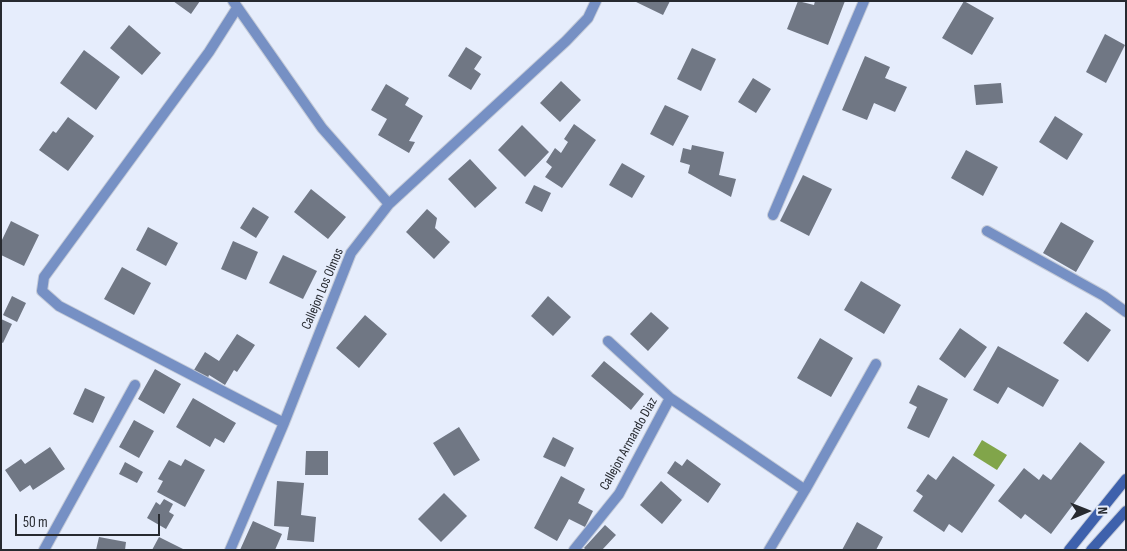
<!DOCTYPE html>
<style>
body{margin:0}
#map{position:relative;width:1127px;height:551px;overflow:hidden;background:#e6edfc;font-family:"Sofia Sans Condensed",sans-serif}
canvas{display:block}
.frame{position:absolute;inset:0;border:2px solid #272a30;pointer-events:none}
.north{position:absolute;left:1062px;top:486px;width:50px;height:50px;-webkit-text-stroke:4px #e6edfc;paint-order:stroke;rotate:89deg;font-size:14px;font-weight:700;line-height:20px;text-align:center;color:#272a30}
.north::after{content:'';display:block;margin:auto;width:18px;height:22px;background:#272a30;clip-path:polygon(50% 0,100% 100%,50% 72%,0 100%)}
.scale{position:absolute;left:15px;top:514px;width:145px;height:22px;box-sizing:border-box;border:2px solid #272a30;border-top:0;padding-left:6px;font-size:15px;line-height:18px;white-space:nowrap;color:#272a30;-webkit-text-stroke:4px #e6edfc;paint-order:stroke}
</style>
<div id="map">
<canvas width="1127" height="551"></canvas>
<div class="frame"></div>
<div class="north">N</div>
<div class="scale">50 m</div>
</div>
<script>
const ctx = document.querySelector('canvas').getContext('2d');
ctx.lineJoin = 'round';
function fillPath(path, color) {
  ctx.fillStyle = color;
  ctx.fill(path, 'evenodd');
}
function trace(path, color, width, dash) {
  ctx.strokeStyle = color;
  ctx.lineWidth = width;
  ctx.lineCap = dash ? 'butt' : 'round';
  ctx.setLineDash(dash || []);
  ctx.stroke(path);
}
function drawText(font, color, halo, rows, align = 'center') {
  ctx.font = font + ' "Sofia Sans Condensed",sans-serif';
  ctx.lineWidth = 4;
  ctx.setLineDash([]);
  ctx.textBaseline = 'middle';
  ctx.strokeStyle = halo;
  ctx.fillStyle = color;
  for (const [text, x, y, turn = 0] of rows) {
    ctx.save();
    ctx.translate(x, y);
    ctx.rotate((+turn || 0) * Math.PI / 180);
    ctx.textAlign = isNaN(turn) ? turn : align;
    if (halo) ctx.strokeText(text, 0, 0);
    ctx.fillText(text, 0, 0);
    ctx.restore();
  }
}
const water = new Path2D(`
 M982 440 1007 455 997 470 973 455Z`);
const building = new Path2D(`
 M173 1H200L191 14Z
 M634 1H670L663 15Z
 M798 1 814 5 815 1H845L828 45 787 29Z
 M964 1 994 18 972 55 942 38Z
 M129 25 161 53 142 75 110 48Z
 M1105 34 1125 45 1106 83 1086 72Z
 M466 47 482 57 474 69 481 74 471 90 448 76Z
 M692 48 716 59 701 91 677 79Z
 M84 50 120 77 96 110 60 83Z
 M865 56 890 67 885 78 907 87 895 112 874 103 867 120 842 110Z
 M753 78 771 89 756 113 738 102Z
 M561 81 581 100 560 122 540 103Z
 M1001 83 1003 103 976 105 974 85Z
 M386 84 409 98 405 105 423 116 409 141 415 142 409 153 378 135 387 119 371 110Z
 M665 105 689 116 673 146 650 134Z
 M1055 116 1083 134 1067 160 1039 142Z
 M68 117 94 136 68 171 39 150 53 131 56 133Z
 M574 124 596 140 562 188 545 177 552 167 546 162 555 148 561 153 568 142 564 139Z
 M522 125 549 152 525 177 498 150Z
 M692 145 724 152 719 175 736 179 731 197 688 173 690 165 680 162 683 148 691 150Z
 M966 150 998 167 983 196 951 178Z
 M470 159 497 188 475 208 448 179Z
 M622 163 645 176 632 198 609 185Z
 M803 175 832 189 809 236 780 221Z
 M534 185 551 193 542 212 525 203Z
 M311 189 346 217 328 239 294 212Z
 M253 207 269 217 256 238 240 228Z
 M427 209 437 218 435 228 450 242 434 259 406 232Z
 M11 221 39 235 24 266 1 255V242Z
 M1061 222 1094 241 1076 272 1043 253Z
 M148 227 178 243 166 266 136 250Z
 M233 241 258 252 246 280 221 269Z
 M283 255 317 271 303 299 269 283Z
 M122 267 151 283 134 315 104 299Z
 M861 281 901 305 884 334 844 310Z
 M12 296 26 303 17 322 3 315Z
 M548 296 571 317 553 336 531 316Z
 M651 312 669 328 648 351 630 334Z
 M1086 312 1111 330 1088 362 1063 343Z
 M365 315 387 334 359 368 336 348Z
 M1 319 12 324 3 343 1 342Z
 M960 328 987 347 965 378 939 359Z
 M237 334 255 345 237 372 234 370 225 385 209 375 208 378 194 370 205 352 219 361Z
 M820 338 853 358 831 397 797 378Z
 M998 346 1059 380 1043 407 1008 387 998 404 973 390Z
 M604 361 644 394 631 410 591 376Z
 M155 369 181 384 164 414 138 399Z
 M918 385 948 399 929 438 907 428 917 407 909 403Z
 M85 388 105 397 93 423 73 414Z
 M193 398 236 423 224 443 215 438 210 447 176 427Z
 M134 420 154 431 139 458 119 447Z
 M459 427 480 460 454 476 433 443Z
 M553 437 574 448 565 467 543 457Z
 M1080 442 1105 462 1051 534 1025 514 1021 519 998 501 1024 468 1039 480 1043 474 1051 480Z
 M50 447 65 469 33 490 30 485 20 492 5 470 21 459 25 464Z
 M306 451H328V475H305Z
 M953 456 995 485 962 533 949 524 944 532 913 511 923 496 916 491 928 474 936 480Z
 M185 459 205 470 185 507 157 492 163 481 158 479 169 460 181 466Z
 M687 459 721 484 708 503 667 473 675 461 682 466Z
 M125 462 143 472 137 483 119 474Z
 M561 476 585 489 578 503 593 511 585 527 569 519 557 541 534 528Z
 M277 481 304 483 301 515 316 517 314 542 287 540 289 527 274 526Z
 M661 481 682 500 662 524 640 505Z
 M444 493 467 516 441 542 418 519Z
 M164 499 173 504 169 512 174 515 166 529 147 518 156 502 160 505Z
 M253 521 282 534 275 550H240Z
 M857 522 883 537 876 550H842Z
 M605 525 616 535 602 550H586L584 548Z
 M99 537 126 542 125 550H96Z
 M159 537 185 550H152Z`);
const minor = new Path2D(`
 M233 1 322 128 389 204
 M237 8 209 52 44 277 42 291 59 306 284 423
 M773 215 864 1
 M987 231 1104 296 1126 312
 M608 341 670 398 805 490 769 550
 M805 490 876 364
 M44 550 135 385
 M230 550 284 423 351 253 389 204 566 41 588 18 596 1
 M574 550 619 494 670 398`);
const secondary = new Path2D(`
 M1069 550 1126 479
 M1091 550 1126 511`);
const streetNames = [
 ["Callejon Los Olmos",323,289,-67],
 ["Callejon Armando Diaz",629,444,-61]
];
fillPath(water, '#81a54a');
fillPath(building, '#707784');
trace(minor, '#c4cad7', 12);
trace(secondary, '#c4cad7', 12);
trace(minor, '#7690c4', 10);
trace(secondary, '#3e61ac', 10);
drawText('14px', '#272a30', '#e6edfc', streetNames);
</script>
